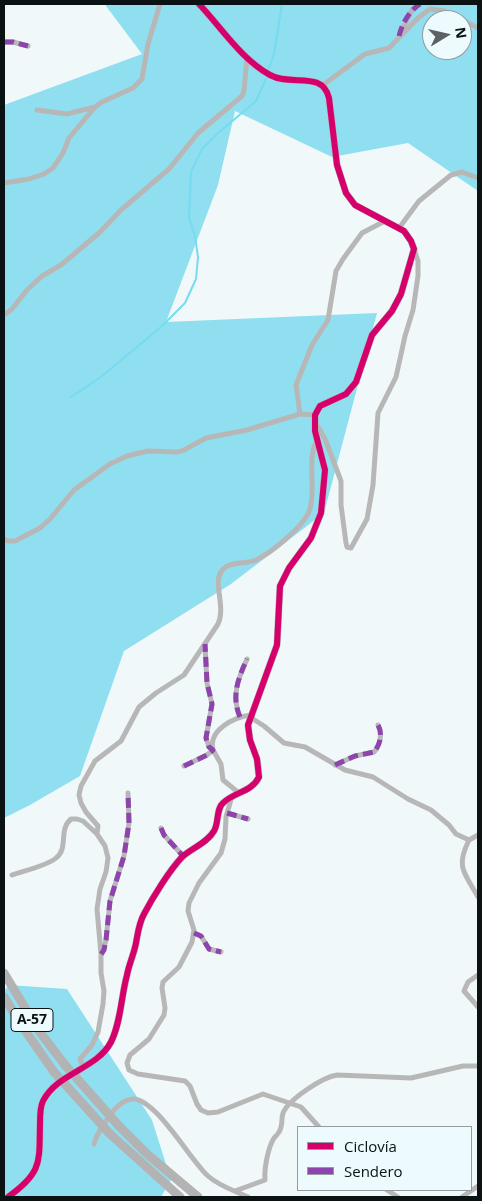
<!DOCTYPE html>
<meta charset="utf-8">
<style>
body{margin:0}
#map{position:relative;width:482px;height:1201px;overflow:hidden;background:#f1f8fa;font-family:"Open Sans",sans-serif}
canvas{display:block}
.frame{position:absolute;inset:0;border:5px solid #0b1214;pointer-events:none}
.legend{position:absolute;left:297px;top:1126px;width:175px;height:65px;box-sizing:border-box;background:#edfafe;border:1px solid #939da0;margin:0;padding:6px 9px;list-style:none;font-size:15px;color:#0b1214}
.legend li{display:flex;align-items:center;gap:10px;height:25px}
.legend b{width:25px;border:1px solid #939da0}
.north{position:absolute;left:422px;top:10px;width:50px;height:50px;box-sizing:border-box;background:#edfafe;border:1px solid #939da0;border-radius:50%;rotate:81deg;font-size:14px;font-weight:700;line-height:20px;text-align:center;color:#0b1214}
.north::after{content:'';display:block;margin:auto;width:18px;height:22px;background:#5c6264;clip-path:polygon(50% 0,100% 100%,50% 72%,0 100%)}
</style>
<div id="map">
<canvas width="482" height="1201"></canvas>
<div class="frame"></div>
<ul class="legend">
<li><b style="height:6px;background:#d6006c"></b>Ciclovía</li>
<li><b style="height:6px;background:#8e44ad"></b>Sendero</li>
</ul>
<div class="north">N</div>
</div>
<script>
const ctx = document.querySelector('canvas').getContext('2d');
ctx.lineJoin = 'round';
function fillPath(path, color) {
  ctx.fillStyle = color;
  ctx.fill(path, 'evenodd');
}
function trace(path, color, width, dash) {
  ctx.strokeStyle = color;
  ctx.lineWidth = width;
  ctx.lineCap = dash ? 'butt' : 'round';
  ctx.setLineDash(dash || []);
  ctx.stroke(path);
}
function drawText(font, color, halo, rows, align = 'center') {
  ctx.font = font + ' "Open Sans",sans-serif';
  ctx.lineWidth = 5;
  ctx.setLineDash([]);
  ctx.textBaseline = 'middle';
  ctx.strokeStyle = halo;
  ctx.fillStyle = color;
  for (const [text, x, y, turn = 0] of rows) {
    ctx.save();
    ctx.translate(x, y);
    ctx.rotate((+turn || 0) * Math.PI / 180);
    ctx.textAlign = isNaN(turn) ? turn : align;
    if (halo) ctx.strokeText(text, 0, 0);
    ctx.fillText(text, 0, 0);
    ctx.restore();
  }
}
const forest = new Path2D(`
 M106 4H478V191L408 143 332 157 235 111 218 185 166 322 377 313 324 513 231 584 124 651 80 776 30 805 4 818V105L142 54 106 6ZM432 20H462V50H432Z
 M9 985 67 989 152 1120 171 1180 161 1197H4V991Z`);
const stream = new Path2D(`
 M269 68 274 54 282 4
 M71 397 101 377 162 326 185 303 196 279 198 257 195 236 189 218 191 172 202 149 217 134 256 101 266 79`);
const street = new Path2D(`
 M400 34 412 10 420 4
 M4 42H13L28 46
 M323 85 365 54 389 48 418 18 430 9 444 11 478 28
 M37 110 67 114 95 107
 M4 183 29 179 44 174 53 168 63 153 69 138 95 107 102 102 133 88 142 79 148 44 160 4
 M399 228 419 201 451 175 462 172 478 178
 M4 315 12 309 27 290 42 276 61 265 99 233 122 209 169 169 198 133 242 96 244 91 247 57
 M300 414 296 385 312 345 328 320 336 271 343 259 362 233 385 221
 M315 423 320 430 325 439 341 481V505L346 543 347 547 351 548 367 519 373 485 378 413 396 377 405 336 413 310 418 276V261L414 249
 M4 539 8 541H15L40 528 50 519 74 490 110 464 127 456 148 451 178 452 184 450 206 438 247 430 300 414 315 415
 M205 645 207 683 212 704 206 738 209 747 213 750 221 764 223 780 239 793
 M240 717C231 696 238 679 247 659
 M250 717 264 726 284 743 305 747 345 770 373 777 408 799 431 810 449 825 456 834 469 840
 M213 750C208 730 234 717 251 715
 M335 765 355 756 374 752C380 745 383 734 378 725
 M184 766 207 755 213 750
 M232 796 226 817 225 839 221 853 199 883 189 903 188 911 194 930 192 942 179 967 163 982 162 988 165 1008 164 1015 149 1039 130 1055 127 1063 129 1070 138 1074 185 1081 190 1086 197 1104 201 1110 208 1113 218 1112 263 1094 301 1107 319 1127
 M227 813 248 819
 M161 828 164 835 183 856
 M97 834 98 826 86 812 81 803 79 795 81 786 95 761 121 741 139 707 156 693 184 675 218 624C226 607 213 584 221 572 228 560 245 565 256 560 271 553 300 529 308 514 318 493 305 455 318 440
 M478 835 469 840C455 868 465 873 478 897
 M12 875C23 871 47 866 56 858 69 848 58 830 71 819H77L83 821 97 834 105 846 108 858 106 872 100 889 97 909 101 954V973L104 991 103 1004 98 1032 92 1045 80 1059 83 1067
 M194 933 201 936 209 949 221 952
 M102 954 106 940 110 901 124 856 129 823 128 793
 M478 975 468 982 464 991 478 1007
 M94 1144C97 1132 104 1124 111 1114 116 1107 122 1100 132 1099 155 1097 190 1160 208 1176 219 1186 235 1191 248 1197
 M387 1190 398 1197
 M235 1191 265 1180C264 1168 268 1148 274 1138 276 1136 278 1134 279 1132 283 1126 281 1119 283 1113 289 1099 323 1077 337 1075L411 1078 463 1066H478
 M462 1197 478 1186`);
const secondary = new Path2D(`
 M8 1197C43 1172 39 1162 40 1123 40 1116 40 1107 43 1101 57 1073 97 1069 111 1042 121 1022 121 997 127 975 129 964 134 954 136 943 138 932 139 923 144 914 153 897 169 871 182 857 192 848 207 843 214 831 219 823 216 809 223 803 234 792 252 792 259 777L257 759 250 740 248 725 277 645 280 586 289 568 311 538 321 513 325 470 315 431V415L320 406 346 394 356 382 372 335 392 311 401 294 414 249 411 241 404 231 355 205 346 193 337 165 329 98C322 70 292 87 270 75 241 59 221 27 199 4`);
const highway = new Path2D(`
 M4 973 39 1031 65 1065
 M4 997 24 1029 54 1072
 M119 1126 147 1154 198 1197
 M110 1134 180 1197`);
const highwayBridge = new Path2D(`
 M65 1065 119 1126
 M54 1072 110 1134`);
const quiet = new Path2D(`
 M399 36C402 24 409 11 420 4
 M4 42H13L28 46
 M240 717C231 696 238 679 247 659
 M335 765 355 756 374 752C380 745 383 734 378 725
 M184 766 207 755 213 750 209 747 206 738 212 704 207 683 205 644
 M227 813 248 819
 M161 828 164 835 183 856
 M194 933 201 936 209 949 221 952
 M101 954 104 950 106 940 110 901 124 856 129 823 128 793`);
const cycleway = new Path2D(`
 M8 1197C43 1172 39 1162 40 1123 40 1116 40 1107 43 1101 57 1073 97 1069 111 1042 121 1022 121 997 127 975 129 964 134 954 136 943 138 932 139 923 144 914 153 897 169 871 182 857 192 848 207 843 214 831 219 823 216 809 223 803 234 792 252 792 259 777L257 759 250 740 248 725 277 645 280 586 289 568 311 538 321 513 325 470 315 431V415L320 406 346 394 356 382 372 335 392 311 401 294 414 249 411 241 404 231 355 205 346 193 337 165 329 98C322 70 292 87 270 75 241 59 221 27 199 4`);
const shields = [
 [32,1020,42]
];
const shieldNames = [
 ["A-57",32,1020]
];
fillPath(forest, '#8fdff1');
trace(stream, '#76dbf0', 2);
trace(street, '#b8b7b7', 5);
trace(secondary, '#b6b6b6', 7);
trace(highway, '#b4b3b4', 9);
trace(highwayBridge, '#b4b3b4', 9);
trace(quiet, '#8e44ad', 5, [10, 5]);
trace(cycleway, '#d6006c', 6);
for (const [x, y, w] of shields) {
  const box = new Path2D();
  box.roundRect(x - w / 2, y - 11.5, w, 23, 4);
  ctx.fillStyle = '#edfafe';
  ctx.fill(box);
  trace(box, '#0b1214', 1);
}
drawText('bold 14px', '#0b1214', null, shieldNames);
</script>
